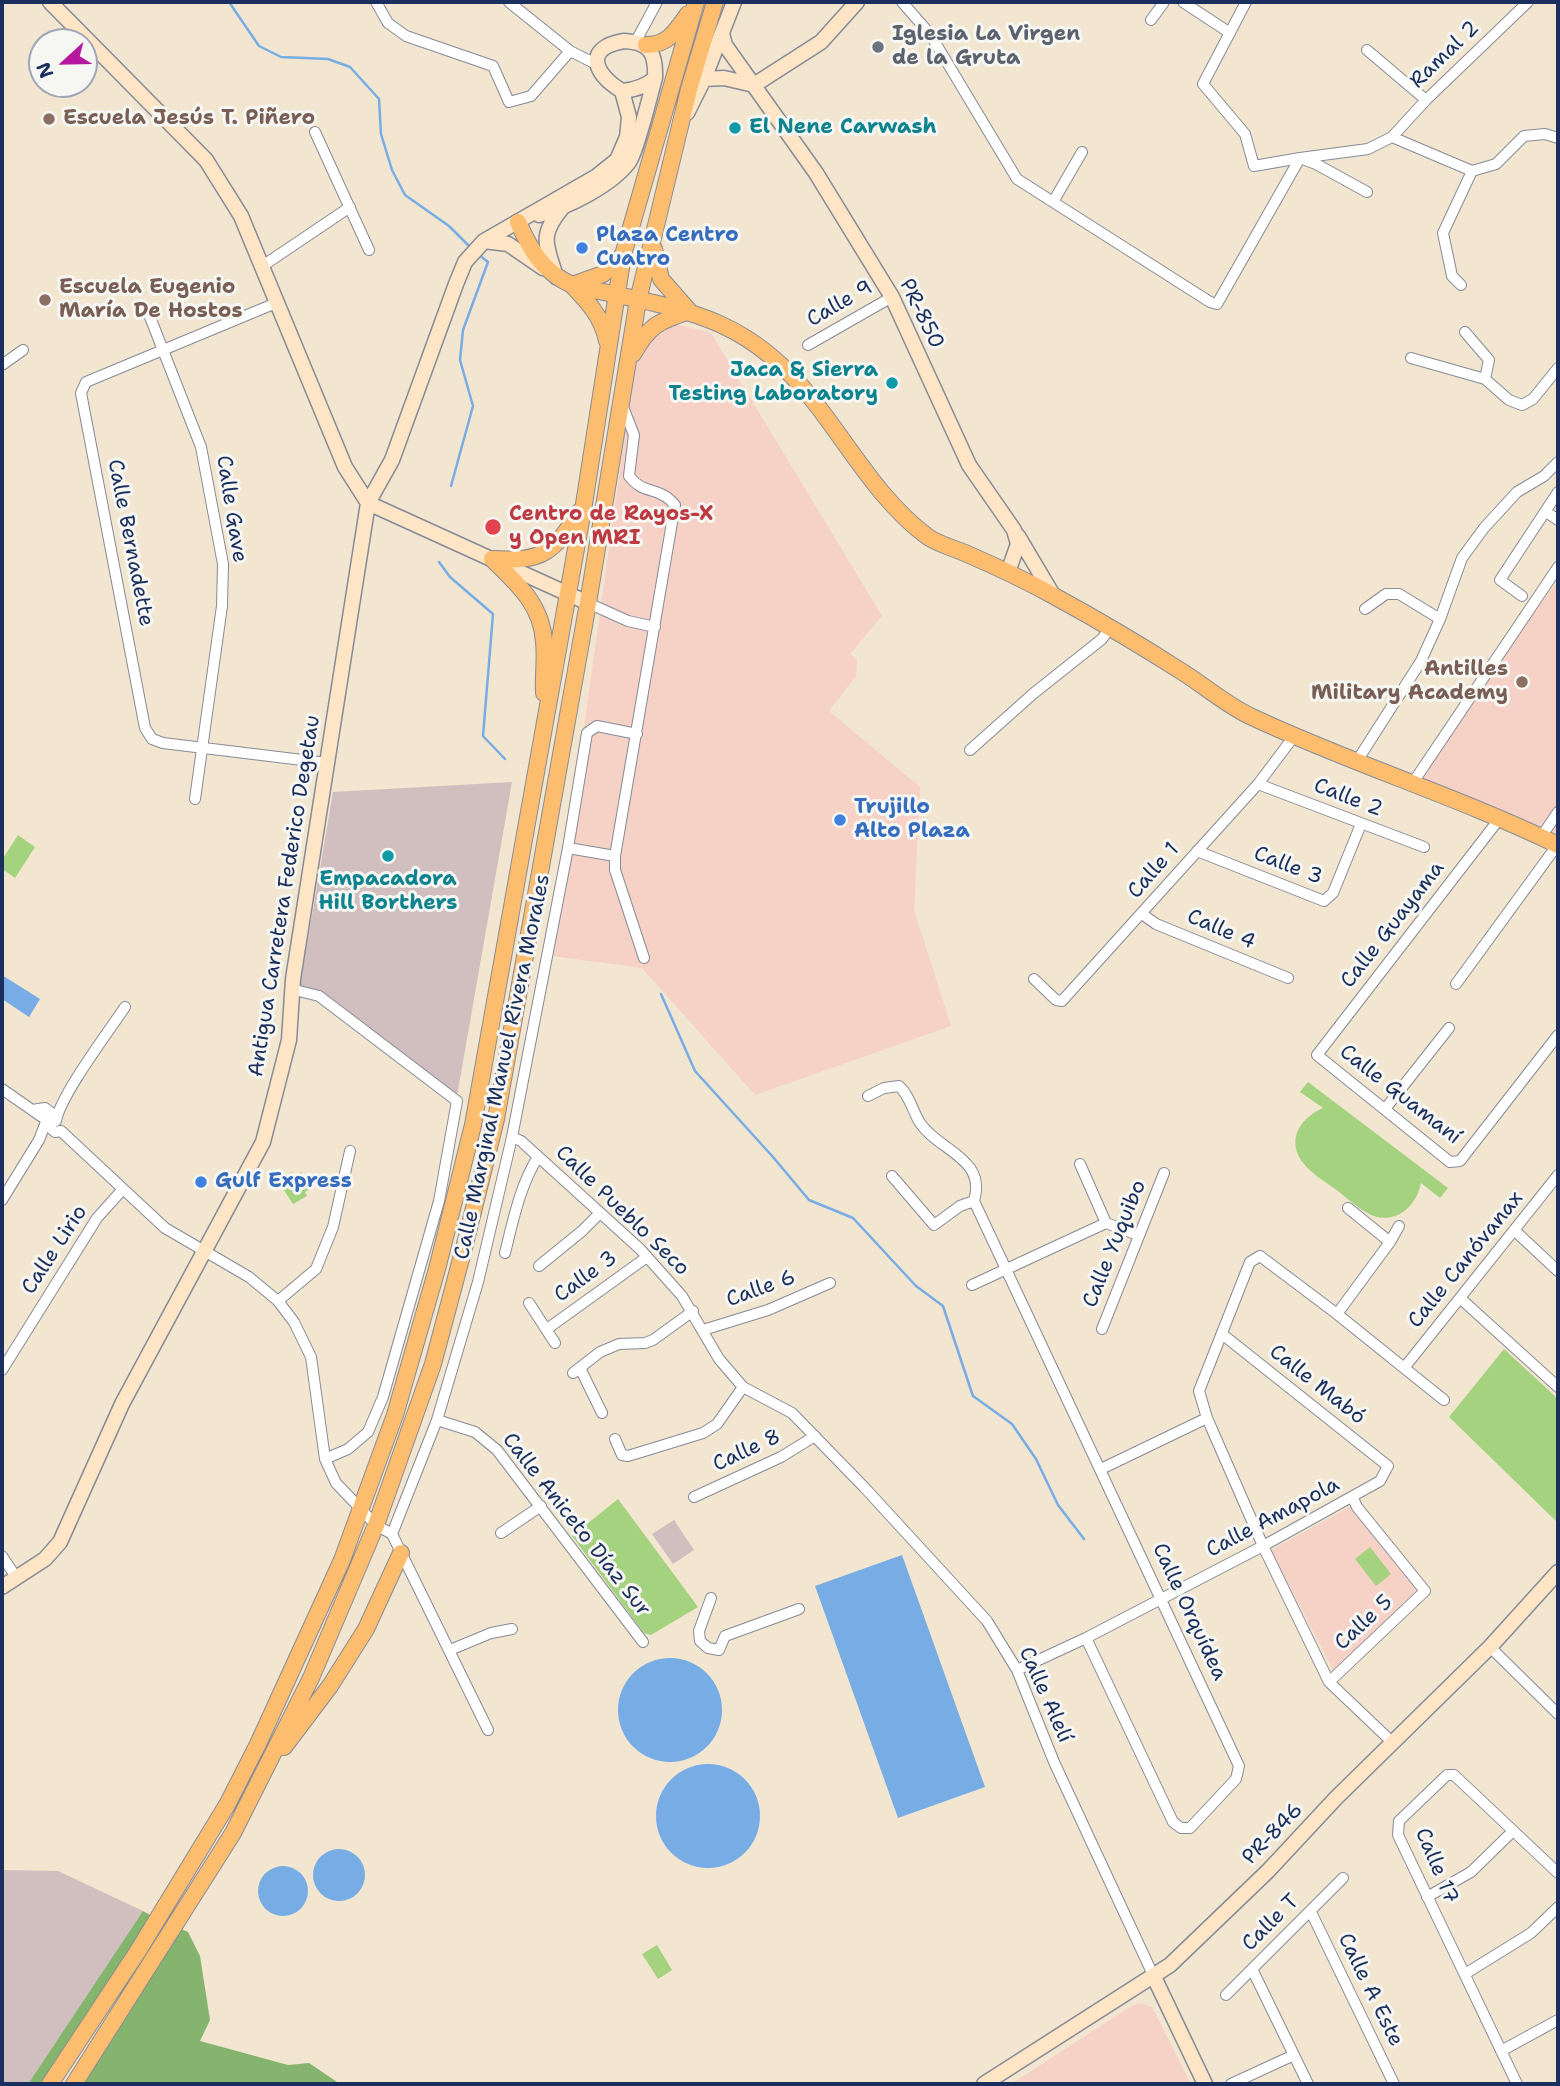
<!DOCTYPE html>
<meta charset="utf-8">
<style>
body{margin:0}
#map{position:relative;width:1560px;height:2086px;overflow:hidden;background:#f2e6d0;font-family:"Shantell Sans",sans-serif}
canvas{display:block}
.frame{position:absolute;inset:0;border:4px solid #1b2f5e;pointer-events:none}
.north{position:absolute;left:28px;top:28px;width:70px;height:70px;box-sizing:border-box;background:#f6f6f2;border:2px solid #9ea6b7;border-radius:50%;rotate:248deg;font-size:19px;font-weight:700;line-height:28px;text-align:center;color:#1b2f5e}
.north::after{content:'';display:block;margin:auto;width:24px;height:32px;background:#b5179e;clip-path:polygon(50% 0,100% 100%,50% 72%,0 100%)}
</style>
<div id="map">
<canvas width="1560" height="2086"></canvas>
<div class="frame"></div>
<div class="north">N</div>
</div>
<script>
const ctx = document.querySelector('canvas').getContext('2d');
ctx.lineJoin = 'round';
function fillPath(path, color) {
  ctx.fillStyle = color;
  ctx.fill(path, 'evenodd');
}
function trace(path, color, width, dash) {
  ctx.strokeStyle = color;
  ctx.lineWidth = width;
  ctx.lineCap = dash ? 'butt' : 'round';
  ctx.setLineDash(dash || []);
  ctx.stroke(path);
}
function drawText(font, color, halo, rows, align = 'center') {
  ctx.font = font + ' "Shantell Sans",sans-serif';
  ctx.lineWidth = 6;
  ctx.setLineDash([]);
  ctx.textBaseline = 'middle';
  ctx.strokeStyle = halo;
  ctx.fillStyle = color;
  for (const [text, x, y, turn = 0] of rows) {
    ctx.save();
    ctx.translate(x, y);
    ctx.rotate((+turn || 0) * Math.PI / 180);
    ctx.textAlign = isNaN(turn) ? turn : align;
    if (halo) ctx.strokeText(text, 0, 0);
    ctx.fillText(text, 0, 0);
    ctx.restore();
  }
}
const built = new Path2D(`
 M672 323 711 333 882 616 850 654 857 660 856 676 829 711 920 787 914 910 951 1026 755 1095 642 968 552 956 636 355 651 334Z
 M1558 580V844L1412 784Z
 M1351 1506 1421 1590 1333 1670 1271 1550Z
 M1140 2003 1152 2007 1191 2084H1011L1130 2007Z`);
const industrial = new Path2D(`
 M512 782 457 1096 320 993 300 986 333 792Z
 M674 1520 694 1550 673 1564 652 1534Z
 M2 1870 58 1871 143 1911 28 2084H2Z`);
const green = new Path2D(`
 M18 835 35 847 15 878 2 869V860Z
 M1308 1082 1448 1188 1440 1198 1421 1183C1416 1208 1394 1226 1369 1214 1358 1208 1348 1199 1338 1191 1327 1183 1313 1175 1304 1164 1285 1141 1300 1118 1323 1108L1300 1092Z
 M292 1172 295 1176 301 1172 312 1188 305 1192 307 1196 293 1204 278 1181Z
 M1504 1349 1558 1399V1523L1449 1417Z
 M618 1499 698 1607 651 1635 644 1633 572 1536Z
 M1370 1547 1391 1574 1376 1586 1355 1559Z
 M657 1945 672 1970 658 1979 642 1954Z`);
const forest = new Path2D(`
 M143 1911 152 1916 40 2084H28Z
 M181 1929 188 1932 200 1956 210 2020 200 2041 288 2065 309 2063 340 2084H81Z`);
const water = new Path2D(`
 M2 975 40 999 29 1017 2 999Z
 M902 1555 985 1787 898 1818 815 1586Z
 M618 1710a52 52 0 1 1 104 0a52 52 0 1 1-104 0Z
 M656 1816a52 52 0 1 1 104 0a52 52 0 1 1-104 0Z
 M313 1875a26 26 0 1 1 52 0a26 26 0 1 1-52 0Z
 M258 1891a25 25 0 1 1 50 0a25 25 0 1 1-50 0Z`);
const stream = new Path2D(`
 M229 2 259 46 281 57 328 59 350 67 379 99 381 134 392 170 405 195 449 226 471 248
 M451 486 473 406 460 360 463 330 488 262 479 255
 M439 562 450 577 493 614 483 736 505 759
 M661 994 695 1071 773 1157 809 1200 853 1218 916 1286 943 1306 973 1396 1012 1424 1036 1459 1058 1505 1084 1539`);
const street = new Path2D(`
 M376 2 388 23 406 36 493 66 509 102 531 96 570 51
 M509 2 570 51 596 64
 M902 2 930 34 1017 179 1210 302 1217 304 1300 158 1368 149 1392 137 1472 171 1496 164 1524 136 1545 134 1558 138
 M1183 2 1230 33
 M1246 2 1203 84 1245 134 1254 166 1300 158 1316 164 1367 192
 M1151 20 1164 2
 M636 41 657 2
 M1367 50 1426 100
 M315 132 369 250
 M1392 137 1426 100 1528 2
 M1053 202 1082 152
 M261 267 350 207
 M1461 285 1452 276 1443 233 1472 171
 M276 303 86 382 81 393 145 728 152 739 163 743 327 763
 M150 317 201 447 223 564 222 606 195 799
 M1465 332 1489 360 1485 379
 M808 345 892 297
 M1411 358 1485 379 1509 400 1522 405 1533 399 1558 368
 M2 365 23 350
 M623 407 634 435 629 476C644 496 658 485 675 505L615 856V870L644 958
 M1546 512 1558 520
 M1522 596 1500 580 1558 492
 M588 603 628 621 655 627
 M1365 609 1386 594H1399L1440 619
 M970 750 1034 693 1102 639 1109 629
 M1357 761 1421 661 1440 619 1462 558 1484 528 1517 492 1544 476 1558 462
 M1258 784 1424 847
 M1412 784 1558 567
 M1500 818 1317 1055 1450 1162 1460 1161 1558 1035
 M1541 837 1558 812
 M568 848 615 856
 M1197 851 1324 901 1333 893 1361 824
 M1142 914 1156 924 1288 978
 M1034 979 1056 1000 1062 1001 1258 784 1295 735
 M1456 984 1558 844
 M291 989 319 996 457 1101 439 1201 383 1397 368 1432 348 1449 325 1459
 M2 1089 45 1119 50 1118
 M868 1096 884 1088 899 1086C910 1096 912 1110 920 1123 939 1151 987 1158 974 1201
 M1385 1109 1449 1028
 M32 1110 45 1108 57 1117
 M45 1119 47 1125 55 1132 61 1131 165 1228 249 1277 278 1301 294 1322 311 1357 325 1459 336 1483 376 1525 392 1534 488 1730
 M56 1121C60 1096 109 1031 125 1007
 M512 1137 521 1141 640 1249 682 1296 719 1359 743 1387 792 1413 864 1487 987 1621 1017 1670 1054 1762 1154 1977
 M1080 1164 1106 1223
 M892 1176 934 1225 960 1206 974 1201
 M2 1200 39 1140 46 1122
 M974 1201 1239 1766 1236 1779 1190 1828H1181L1173 1822 1086 1638
 M1348 1208 1390 1242
 M1514 1230 1558 1271
 M505 1253C513 1221 520 1185 538 1157
 M539 1266 582 1231 600 1213
 M972 1285 1106 1223 1138 1235
 M1460 1298 1558 1387
 M278 1301 316 1269 333 1227 350 1151
 M529 1303 555 1343
 M1337 1314 1390 1242 1399 1226
 M547 1329 647 1257
 M1102 1329 1164 1173
 M703 1330 768 1310 830 1283
 M580 1368 602 1413
 M1404 1368 1558 1175
 M2 1370 97 1218 123 1189
 M573 1373 600 1352 619 1344 645 1343 653 1340 693 1311
 M437 1420 475 1432 497 1450 643 1642
 M615 1439 622 1455 628 1456 703 1433 717 1424 743 1387
 M1101 1469 1207 1418
 M694 1497 781 1457 815 1436
 M501 1533 541 1506
 M392 1534 437 1420 478 1282 512 1137 568 848 587 733 597 726 637 734
 M2 1556 16 1577
 M711 1598 699 1631 700 1641 708 1648 719 1650 725 1636 799 1609
 M1490 1647 1558 1714
 M450 1650 491 1633 512 1629
 M1017 1670 1086 1638 1263 1546 1380 1481 1388 1466 1222 1334
 M1329 1682 1425 1591 1357 1507 1353 1498
 M1392 1742 1329 1682 1263 1546 1207 1418 1199 1391 1250 1262 1260 1256 1337 1314 1444 1400
 M1427 1897 1471 1872 1513 1831
 M1311 1912 1394 2084
 M1252 1969 1308 2084
 M1465 1974 1531 1933 1558 1907
 M1226 1995 1343 1878
 M1501 2051 1558 2020
 M1231 2084 1294 2055
 M1517 2084 1398 1835 1399 1821 1447 1775H1454L1558 1873`);
const secondary = new Path2D(`
 M50 2 206 160 241 216 345 467 368 503 588 603
 M722 33 725 45 816 173 892 297 969 465 1014 530 1018 544 1008 572
 M624 41C650 42 656 53 655 78 645 87 635 90 622 91 594 74 583 48 624 41Z
 M704 79 734 2
 M754 85 821 42 857 2
 M687 113 704 79 724 78 754 85
 M539 215C567 207 611 186 629 162 637 151 650 95 655 78
 M484 241 508 244 543 268
 M556 277C547 245 538 237 562 208
 M1018 536 1053 595
 M2 1587 45 1559 60 1542 122 1404 263 1142 289 1040 293 979 368 503 392 460 456 284 465 262 484 241 597 176 617 160 627 137 629 117 622 91
 M1154 1977 1205 2084
 M984 2084 1170 1965 1268 1871 1336 1798 1490 1647 1558 1572`);
const primary = new Path2D(`
 M646 45C668 45 676 31 688 14
 M518 222C531 251 542 271 572 285 674 309 742 310 812 399 849 445 879 501 928 537 938 544 953 548 965 553 995 566 1025 580 1054 596 1098 620 1142 646 1184 673 1206 687 1228 706 1252 717 1352 764 1459 797 1558 845
 M654 249 661 279 689 311
 M575 284 603 274 623 255
 M572 285C589 303 602 317 607 341
 M633 354C649 326 657 322 687 312
 M492 559C517 583 542 605 544 642 546 658 543 676 544 693
 M492 559C543 562 553 553 580 511
 M284 1747 330 1686 366 1629 401 1553
 M50 2084 138 1951 227 1805 258 1744 342 1560 395 1415 437 1269 473 1125 584 504 623 255 696 2
 M74 2084 233 1833 311 1678 376 1525 433 1364 465 1244 496 1119 588 603 638 300 689 89 715 2`);
const markers = [
 [878,47,7,"#6b7280"],
 [49,119,7,"#8d6e63"],
 [735,128,7,"#0f9aa8"],
 [582,248,7,"#3f7fe0"],
 [45,300,7,"#8d6e63"],
 [892,383,7,"#0f9aa8"],
 [493,527,9,"#e0444e"],
 [1522,682,7,"#8d6e63"],
 [840,820,7,"#3f7fe0"],
 [388,856,7,"#0f9aa8"],
 [201,1182,7,"#3f7fe0"]
];
const worshipNames = [
 ["Iglesia La Virgen",892,35],
 ["de la Gruta",892,59]
];
const streetNames = [
 ["Ramal 2",1445,55,-44],
 ["Calle 9",840,304,-30],
 ["PR-850",921,314,64],
 ["Calle Gave",231,509,81],
 ["Calle Bernadette",130,543,79],
 ["Calle 2",1348,798,21],
 ["Calle 3",1288,866,21],
 ["Calle 1",1154,871,-49],
 ["Antigua Carretera Federico Degetau",285,896,-81],
 ["Calle Guayama",1393,925,-52],
 ["Calle 4",1221,930,23],
 ["Calle Marginal Manuel Rivera Morales",503,1067,-78],
 ["Calle Guamaní",1400,1095,38],
 ["Calle Pueblo Seco",622,1211,44],
 ["Calle Yuquibo",1115,1244,-68],
 ["Calle Lirio",55,1250,-57],
 ["Calle Canóvanax",1466,1260,-51],
 ["Calle 3",586,1277,-36],
 ["Calle 6",761,1289,-20],
 ["Calle Mabó",1317,1385,38],
 ["Calle 8",747,1451,-25],
 ["Calle Amapola",1273,1518,-28],
 ["Calle Aniceto Díaz Sur",576,1525,52],
 ["Calle Orquídea",1189,1612,65],
 ["Calle 5",1364,1623,-43],
 ["Calle Alelí",1045,1695,66],
 ["PR-846",1273,1834,-46],
 ["Calle 17",1436,1866,67],
 ["Calle T",1271,1923,-45],
 ["Calle A Este",1370,1990,64]
];
const educationNames = [
 ["Escuela Jesús T. Piñero",63,119],
 ["Escuela Eugenio",59,288],
 ["María De Hostos",59,312],
 ["Antilles",1508,670,"right"],
 ["Military Academy",1508,694,"right"]
];
const cultureNames = [
 ["El Nene Carwash",749,128],
 ["Jaca & Sierra",878,371,"right"],
 ["Testing Laboratory",878,395,"right"],
 ["Empacadora",388,880,"center"],
 ["Hill Borthers",388,904,"center"]
];
const shopNames = [
 ["Plaza Centro",596,236],
 ["Cuatro",596,260],
 ["Trujillo",854,808],
 ["Alto Plaza",854,832],
 ["Gulf Express",215,1182]
];
const healthNames = [
 ["Centro de Rayos-X",509,515],
 ["y Open MRI",509,539]
];
fillPath(built, '#f6d1c6');
fillPath(industrial, '#d1bfbf');
fillPath(green, '#a5d27f');
fillPath(forest, '#84b46e');
fillPath(water, '#78ace5');
trace(stream, '#78ace5', 2.5);
trace(street, '#868a97', 12);
trace(secondary, '#868a97', 17);
trace(primary, '#868a97', 18);
trace(street, '#fff', 10);
trace(secondary, '#fee5c5', 14);
trace(primary, '#fcbd6f', 16);
for (const [x, y, r, color] of markers) {
  const dot = new Path2D();
  dot.arc(x, y, r, 0, 2 * Math.PI);
  ctx.fillStyle = color;
  ctx.fill(dot);
  trace(dot, '#f6f6f2', 2.5);
}
drawText('bold 21px', '#5b616d', '#f6f6f2', worshipNames, 'left');
drawText('21px', '#1b2f5e', '#f6f6f2', streetNames);
drawText('bold 21px', '#785e54', '#f6f6f2', educationNames, 'left');
drawText('bold 21px', '#0d838f', '#f6f6f2', cultureNames, 'left');
drawText('bold 21px', '#366cbe', '#f6f6f2', shopNames, 'left');
drawText('bold 21px', '#be3a42', '#f6f6f2', healthNames, 'left');
</script>
